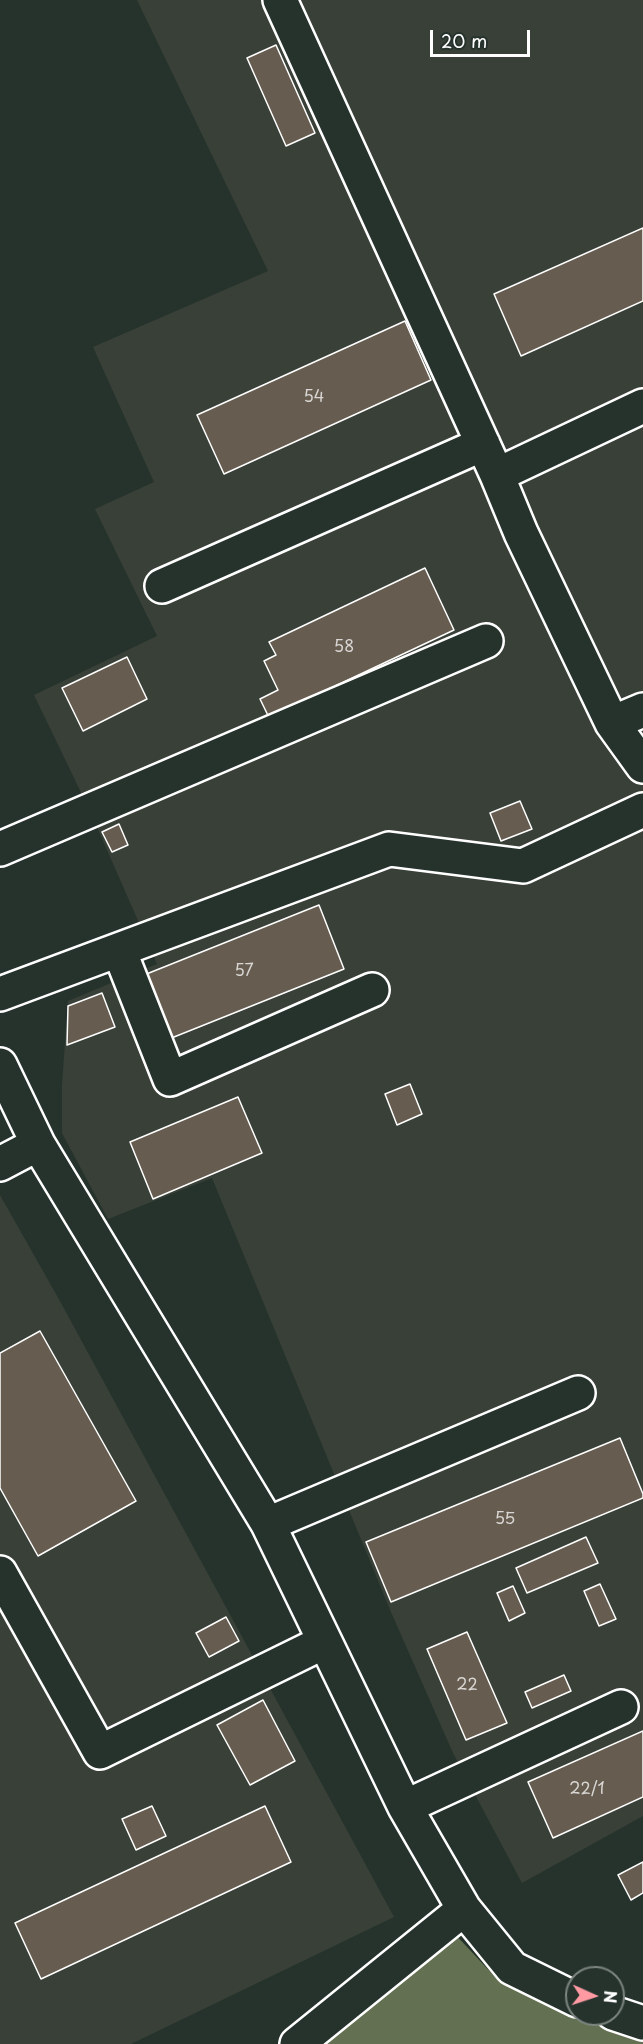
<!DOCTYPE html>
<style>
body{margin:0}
#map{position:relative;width:643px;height:2044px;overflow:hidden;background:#26332d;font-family:"Playpen Sans",sans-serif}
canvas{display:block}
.north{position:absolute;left:565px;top:1966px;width:60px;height:60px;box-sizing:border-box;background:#26332d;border:2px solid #7d8581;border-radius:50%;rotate:93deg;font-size:16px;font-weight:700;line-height:24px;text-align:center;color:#fff}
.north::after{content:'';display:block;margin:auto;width:21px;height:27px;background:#ff9aa2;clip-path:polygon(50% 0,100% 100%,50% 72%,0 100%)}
.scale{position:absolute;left:430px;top:30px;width:100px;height:27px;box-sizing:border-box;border:3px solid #fff;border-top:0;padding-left:8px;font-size:18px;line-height:21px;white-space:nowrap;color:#fff;-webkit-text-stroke:4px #26332d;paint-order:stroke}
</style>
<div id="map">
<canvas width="643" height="2044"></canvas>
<div class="north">N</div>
<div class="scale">20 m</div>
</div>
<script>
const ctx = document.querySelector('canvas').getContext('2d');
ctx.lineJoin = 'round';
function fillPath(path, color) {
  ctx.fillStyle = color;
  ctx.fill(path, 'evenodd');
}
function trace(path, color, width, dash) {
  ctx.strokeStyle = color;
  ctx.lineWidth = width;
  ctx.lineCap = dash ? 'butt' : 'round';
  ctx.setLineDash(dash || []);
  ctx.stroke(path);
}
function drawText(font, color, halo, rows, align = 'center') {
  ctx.font = font + ' "Playpen Sans",sans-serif';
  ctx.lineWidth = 6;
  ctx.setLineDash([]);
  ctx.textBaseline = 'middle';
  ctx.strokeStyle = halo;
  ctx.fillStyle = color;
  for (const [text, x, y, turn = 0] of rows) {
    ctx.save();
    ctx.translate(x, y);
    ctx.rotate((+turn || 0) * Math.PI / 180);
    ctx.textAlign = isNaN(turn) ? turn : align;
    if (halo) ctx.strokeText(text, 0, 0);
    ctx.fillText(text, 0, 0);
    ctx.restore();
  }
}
const built = new Path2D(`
 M137 0H643V1816L522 1883 453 1753 391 1612 212 1178 108 1219 62 1133V1085L68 1001 157 964 90 811 34 695 157 636 95 509 154 482 93 347 268 271Z
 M0 1195 61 1303 394 1917 131 2044H0Z`);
const green = new Path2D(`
 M453 1932 497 1979 643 2037V2044H324Z`);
const building = new Path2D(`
 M276 45 315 133 286 146 247 58Z
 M643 228V301L521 356 494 294Z
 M405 321 431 380 224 474 197 415Z
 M425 568 454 630 295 705 276 732 260 699 278 690 264 661 276 655 269 642Z
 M127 657 147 699 83 731 62 688Z
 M520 801 532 829 501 841 490 813Z
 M119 824 128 845 112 852 102 832Z
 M319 905 344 969 169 1039 144 975Z
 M102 993 115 1027 67 1045 68 1006Z
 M410 1084 422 1114 397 1125 385 1094Z
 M238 1097 262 1153 153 1199 130 1142Z
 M40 1331 136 1501 38 1556 0 1488V1353Z
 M620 1438 643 1494V1498L391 1602 366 1542Z
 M586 1537 598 1563 527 1593 516 1568Z
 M600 1584 616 1619 599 1626 584 1591Z
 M513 1586 525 1613 509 1621 497 1593Z
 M226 1617 239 1641 209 1657 196 1633Z
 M467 1632 507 1723 466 1740 427 1649Z
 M564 1675 571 1691 532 1708 525 1692Z
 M263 1700 295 1761 250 1785 217 1725Z
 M643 1731V1797L553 1838 528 1782Z
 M152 1806 166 1836 136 1850 122 1819Z
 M265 1806 291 1862 41 1979 15 1923Z
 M643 1862V1893L631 1900 618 1875Z`);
const minor = new Path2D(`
 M280 0 497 475 521 533 612 723 643 766
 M497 475 643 406
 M162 586 483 444
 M612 723 643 710
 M0 849 486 641
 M119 950 170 1079 372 990
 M0 994 389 849 523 866 643 810
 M0 1065 38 1144 268 1524 405 1807 464 1909 512 1968 577 2000
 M0 1164 38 1144
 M268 1524 578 1393
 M0 1573 100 1752 324 1642
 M405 1807 621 1707
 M613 2013 643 2023
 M297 2044 464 1909`);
const numberNames = [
 ["54",314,398],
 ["58",344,648],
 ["57",244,972],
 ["55",505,1520],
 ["22",467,1686],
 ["22/1",587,1790]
];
fillPath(built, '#394038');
fillPath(green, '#637051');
fillPath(building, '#665d50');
trace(building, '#fff', 1.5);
trace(minor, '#fff', 38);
trace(minor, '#26332d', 33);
drawText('16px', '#d9d6d3', null, numberNames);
</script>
